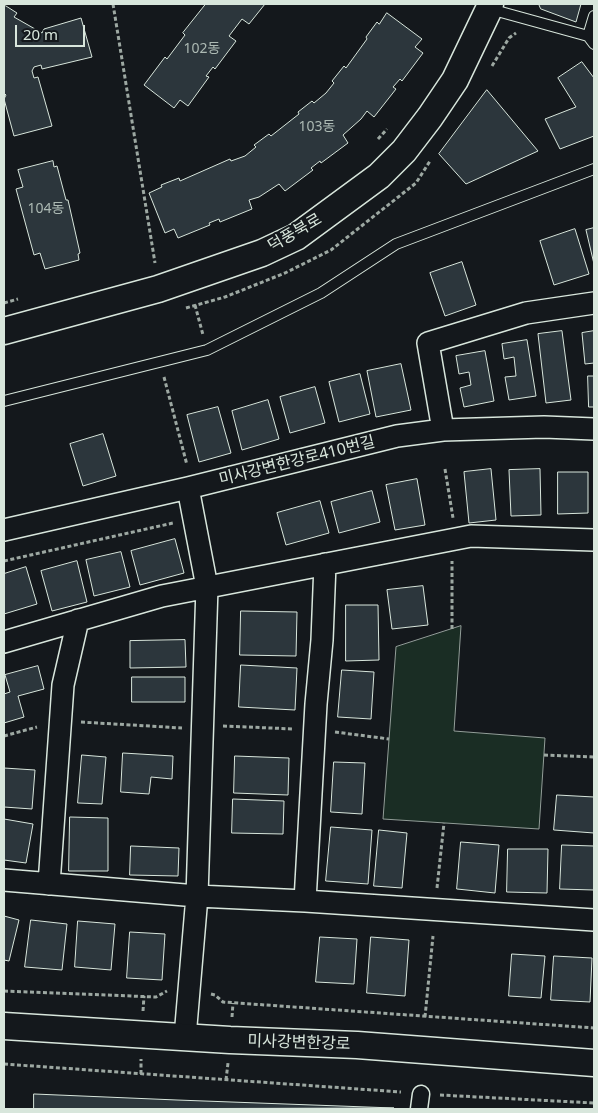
<!DOCTYPE html>
<meta charset="utf-8">
<style>
body{margin:0}
#map{position:relative;width:598px;height:1113px;overflow:hidden;background:#14181c;font-family:"Noto Sans",sans-serif}
canvas{display:block}
.frame{position:absolute;inset:0;border:5px solid #d8e6dc;pointer-events:none}
.scale{position:absolute;left:15px;top:25px;width:70px;height:22px;box-sizing:border-box;border:2px solid #d8e6dc;border-top:0;padding-left:6px;font-size:15px;line-height:18px;white-space:nowrap;color:#d8e6dc;-webkit-text-stroke:4px #14181c;paint-order:stroke}
</style>
<div id="map">
<canvas width="598" height="1113"></canvas>
<div class="frame"></div>
<div class="scale">20 m</div>
</div>
<script>
const ctx = document.querySelector('canvas').getContext('2d');
ctx.lineJoin = 'round';
function fillPath(path, color) {
  ctx.fillStyle = color;
  ctx.fill(path, 'evenodd');
}
function trace(path, color, width, dash) {
  ctx.strokeStyle = color;
  ctx.lineWidth = width;
  ctx.lineCap = dash ? 'butt' : 'round';
  ctx.setLineDash(dash || []);
  ctx.stroke(path);
}
function drawText(font, color, halo, rows, align = 'center') {
  ctx.font = font + ' "Noto Sans","Noto Sans KR",sans-serif';
  ctx.lineWidth = 4;
  ctx.setLineDash([]);
  ctx.textBaseline = 'middle';
  ctx.strokeStyle = halo;
  ctx.fillStyle = color;
  for (const [text, x, y, turn = 0] of rows) {
    ctx.save();
    ctx.translate(x, y);
    ctx.rotate((+turn || 0) * Math.PI / 180);
    ctx.textAlign = isNaN(turn) ? turn : align;
    if (halo) ctx.strokeText(text, 0, 0);
    ctx.fillText(text, 0, 0);
    ctx.restore();
  }
}
const green = new Path2D(`
 M461 626 454 731 545 738 539 829 383 819 396 647Z`);
const building = new Path2D(`
 M206 4H265L249 24 242 19 229 36 236 41 215 69 213 67 206 76 209 77 188 106 180 100 174 108 144 85 165 57 167 59 185 35 183 33Z
 M539 4H581L576 22 541 9Z
 M6 6 17 13 14 17 42 33 44 29 81 18 92 57 42 69 41 65 34 67 32 71 34 78 38 77 52 126 14 136 4 99 6 95 4 93V7Z
 M387 13 422 39 415 47 423 53 402 81 400 79 393 87 396 89 374 117 367 111 361 119 343 135 348 143 321 163 320 161 311 168 313 170 285 191 279 184 259 197 249 200 252 209 220 222 219 219 209 223 210 225 178 238 174 229 165 233 149 193 162 187 161 185 179 178 180 181 230 159 231 161 245 156 256 147 254 145 269 134 271 136 299 114 298 112 312 101 314 103 326 93 334 83 332 81 344 66 346 68 367 39 366 37 377 22 379 24Z
 M582 62 594 78V136L560 149 545 119 576 107 558 78Z
 M487 90 538 151 466 184 439 154Z
 M53 161 54 167 57 166 66 200H68L80 253 78 254 79 260 45 269 40 253 34 255 16 189 23 187 18 170Z
 M594 228V264L586 230Z
 M575 229 589 274 554 285 540 241Z
 M462 262 476 305 445 316 430 273Z
 M562 331 571 400 546 403 538 334Z
 M594 331V363L585 364 582 333Z
 M527 340 536 396 509 400 505 377 516 376 514 357 504 359 502 344Z
 M485 351 494 401 464 407 460 388 471 385 469 372 459 374 456 356Z
 M401 364 411 410 376 417 367 371Z
 M360 374 370 414 339 422 329 382Z
 M588 376H594V407H589Z
 M315 387 325 423 290 433 280 397Z
 M268 400 279 439 242 450 232 411Z
 M218 407 231 453 199 462 187 415Z
 M103 434 116 476 83 486 70 444Z
 M491 469 496 520 469 523 464 472Z
 M540 469 541 515 511 516 509 470Z
 M558 472H588V513L558 514Z
 M417 479 425 525 395 530 386 485Z
 M372 491 380 522 339 533 331 502Z
 M320 501 329 533 286 545 277 513Z
 M175 539 184 573 140 585 131 551Z
 M121 552 130 587 94 596 86 560Z
 M77 561 87 602 52 611 41 571Z
 M26 567 37 604 4 614V574Z
 M423 586 428 625 392 629 387 590Z
 M346 605H378L379 660 346 661Z
 M241 611 297 612 296 656 240 655Z
 M185 640 186 667 130 668V641Z
 M241 665 297 668 295 710 239 707Z
 M38 666 44 689 18 696 24 717 4 723V694L10 692 5 675Z
 M342 670 374 672 371 719 338 717Z
 M132 677H185V702H132Z
 M123 753 173 756 172 779 151 777 149 794 121 792Z
 M82 755 106 757 102 804 78 803Z
 M235 756 289 758 288 795 234 793Z
 M334 762 365 763 362 814 331 812Z
 M4 768 35 770 32 809 4 807Z
 M557 795 594 797V833L554 830Z
 M233 799 284 801 283 834 232 833Z
 M70 817 108 818V871H69Z
 M4 819 33 824 26 863 4 860Z
 M331 827 372 830 368 884 326 881Z
 M379 830 407 833 402 888 374 886Z
 M461 842 499 845 495 893 457 889Z
 M562 845 594 846V890L560 889Z
 M131 846 179 848 178 876 130 875Z
 M508 849H548L547 893 507 892Z
 M4 916 19 920 9 961 4 960Z
 M31 920 67 924 62 970 25 967Z
 M78 921 115 924 111 970 75 967Z
 M130 932 165 934 162 980 127 978Z
 M320 937 357 939 354 984 316 982Z
 M371 937 409 940 405 996 367 993Z
 M512 954 545 956 541 998 509 996Z
 M554 956 592 958 590 1002 551 1000Z
 M34 1094 177 1100 394 1108 34 1109Z`);
const path = new Path2D(`
 M113 4 155 263
 M492 66 509 38 516 33
 M378 139 387 129
 M4 303 18 299
 M195 305 203 335
 M186 308 225 297 285 273 331 250 416 183 430 161
 M164 377 187 465
 M445 469 453 518
 M4 561 173 523
 M452 629V561
 M81 722 182 728
 M223 726 294 729
 M335 732 389 739
 M4 736 37 727
 M544 755 594 757
 M437 888 444 823
 M4 991 156 997 167 991
 M211 994 215 995 223 1002 594 1028
 M143 1011 144 996
 M232 1017 233 1003
 M425 1017 433 936
 M4 1064 401 1092
 M141 1074V1059
 M226 1080 228 1063
 M440 1095 594 1103`);
const service = new Path2D(`
 M490 9 588 36 594 44
 M588 36 594 16
 M4 401 207 350 321 293 396 244 594 169`);
const pedestrian = new Path2D(`
 M419 1109 421 1094`);
const minor = new Path2D(`
 M443 430 428 343 526 313 594 303
 M4 530 188 488 397 436 443 430 544 427 594 429
 M4 642 162 596 471 536 594 540
 M4 880 197 896 305 901 594 920
 M49 884 63 685 78 620
 M305 901 316 704 322 640 325 564
 M185 1037 197 896 207 587 188 488`);
const tertiary = new Path2D(`
 M4 331 158 289 262 253 296 237 379 176 404 151 430 117 455 80 489 9 490 4
 M4 1026 230 1040 357 1045 594 1063`);
const numberNames = [
 ["102동",202,49],
 ["103동",317,127],
 ["104동",46,209]
];
const streetNames = [
 ["덕풍북로",295,233,-30],
 ["미사강변한강로410번길",297,461,-14],
 ["미사강변한강로",299,1043,2]
];
fillPath(green, '#1a2d24');
trace(green, '#939e99', 1);
fillPath(building, '#2c363c');
trace(building, '#d8e6dc', 1);
trace(service, '#d8e6dc', 12);
trace(pedestrian, '#d8e6dc', 19);
trace(minor, '#d8e6dc', 24);
trace(tertiary, '#d8e6dc', 29);
trace(path, '#9da8a2', 3, [4, 2.5]);
trace(service, '#14181c', 10);
trace(pedestrian, '#14181c', 16);
trace(minor, '#14181c', 21);
trace(tertiary, '#14181c', 26);
drawText('14px', '#adbab4', null, numberNames);
drawText('16px', '#d8e6dc', '#14181c', streetNames);
</script>
